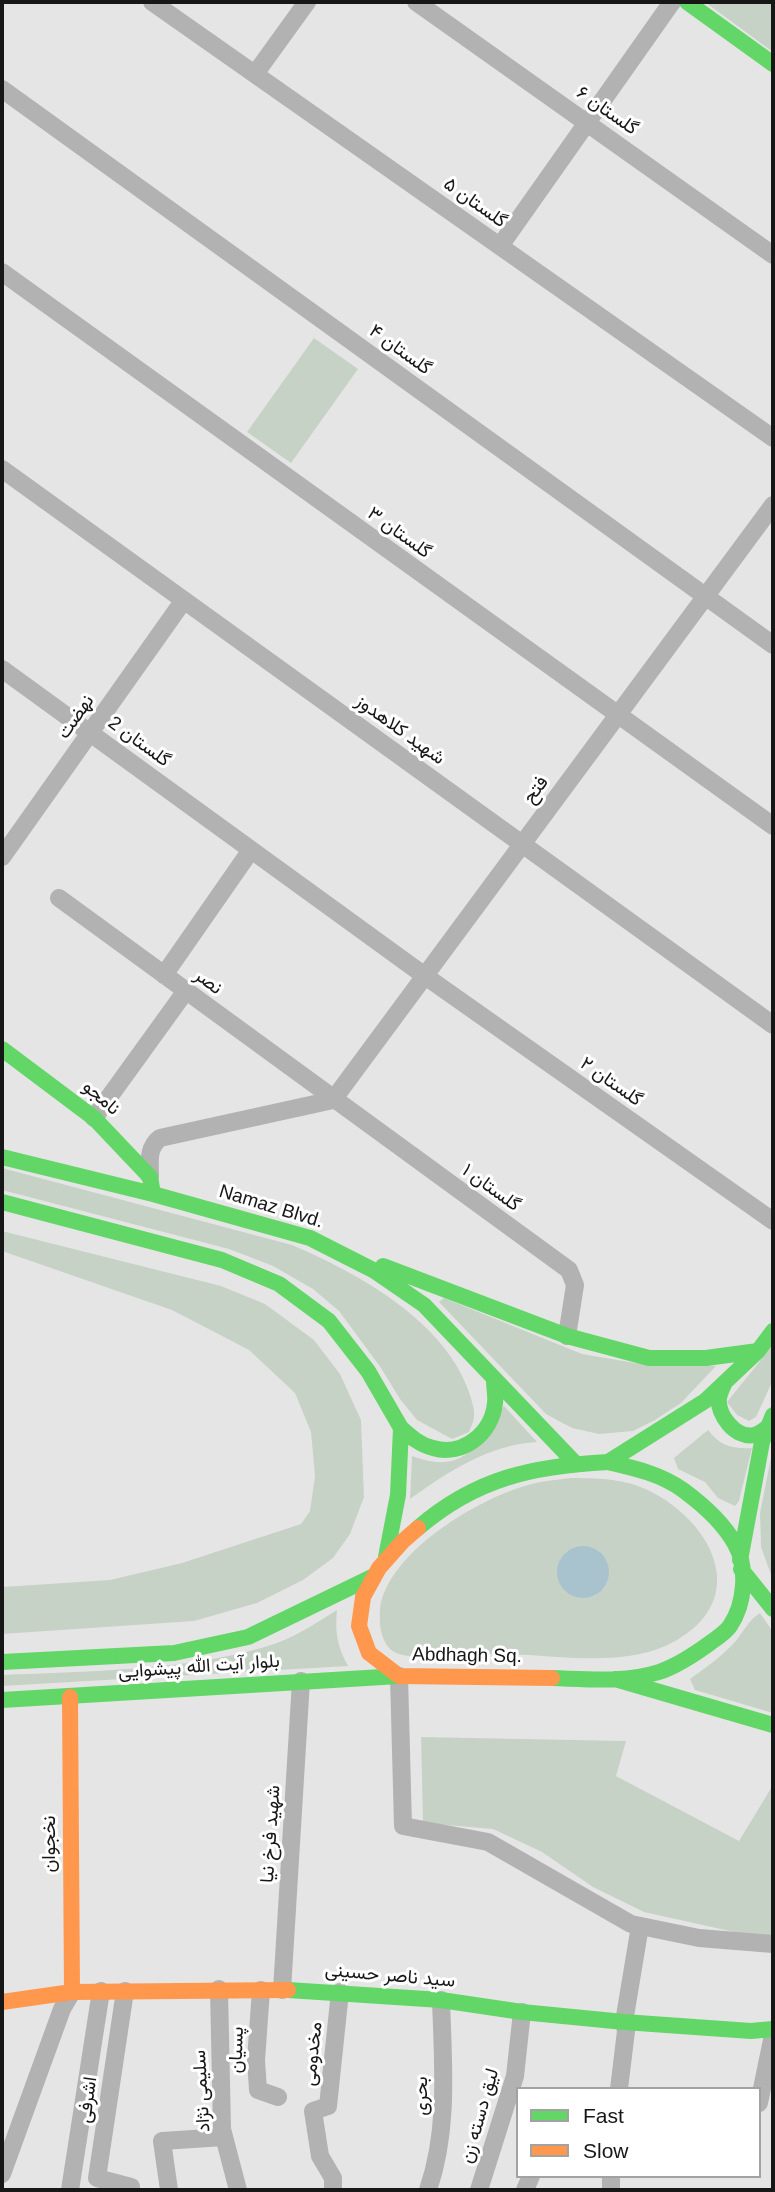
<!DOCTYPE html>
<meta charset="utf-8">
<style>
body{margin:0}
#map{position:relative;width:775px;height:2192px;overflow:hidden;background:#e6e5e6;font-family:Arial,sans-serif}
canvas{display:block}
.frame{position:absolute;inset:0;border:4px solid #181718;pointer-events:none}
.legend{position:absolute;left:516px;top:2087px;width:245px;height:91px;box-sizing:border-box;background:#fff;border:2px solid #a3a2a3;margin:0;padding:9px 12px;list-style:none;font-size:21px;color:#181718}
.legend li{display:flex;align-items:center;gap:14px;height:35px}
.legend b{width:35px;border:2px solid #a3a2a3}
</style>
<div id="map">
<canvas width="775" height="2192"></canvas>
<div class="frame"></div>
<ul class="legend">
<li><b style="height:9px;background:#63d668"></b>Fast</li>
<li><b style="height:9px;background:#ff974d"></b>Slow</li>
</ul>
</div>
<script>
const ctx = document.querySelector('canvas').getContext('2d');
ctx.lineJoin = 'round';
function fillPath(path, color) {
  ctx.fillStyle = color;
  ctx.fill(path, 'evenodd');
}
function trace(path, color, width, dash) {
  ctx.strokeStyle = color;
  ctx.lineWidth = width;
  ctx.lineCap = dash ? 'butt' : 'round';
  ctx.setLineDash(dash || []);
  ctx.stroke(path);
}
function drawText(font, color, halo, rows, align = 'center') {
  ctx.font = font + ' Arial,Vazirmatn,sans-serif';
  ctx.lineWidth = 6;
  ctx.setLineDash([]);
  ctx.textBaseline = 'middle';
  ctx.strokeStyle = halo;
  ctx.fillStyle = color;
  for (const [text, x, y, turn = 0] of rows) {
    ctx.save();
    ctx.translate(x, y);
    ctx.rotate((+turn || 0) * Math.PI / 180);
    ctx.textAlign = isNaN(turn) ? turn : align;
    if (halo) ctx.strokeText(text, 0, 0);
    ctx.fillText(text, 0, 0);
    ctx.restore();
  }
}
const green = new Path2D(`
 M705 2H773V52Z
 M314 338 358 369 291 463 247 432Z
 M2 1168 292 1245C358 1273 447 1322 470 1395 472 1402 475 1410 474 1416 474 1421 471 1427 469 1432L452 1439 417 1420 400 1399 381 1368 339 1311 313 1289 273 1266 229 1249 2 1190Z
 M2 1231 221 1286 265 1304 314 1340 340 1374 361 1420 364 1497 350 1534 333 1558 303 1580 257 1603 194 1621 2 1634V1587L110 1580 182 1563 301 1524 310 1511 315 1476 311 1432 295 1393 249 1350 172 1310 2 1251Z
 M444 1298 582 1354 635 1363 716 1366 681 1403 655 1420 633 1431 599 1434 572 1428 546 1414 439 1302Z
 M773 1345V1380L756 1417 749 1421 737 1415 727 1402Z
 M504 1406 537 1442C491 1444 447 1472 410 1499L412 1456C466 1476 477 1444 504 1406Z
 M708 1430C720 1446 733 1449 752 1448L739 1501 735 1506 718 1498 705 1482 678 1469 674 1458Z
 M773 1448V1580L761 1547 760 1513Z
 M570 1478C592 1478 616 1478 638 1486 704 1511 757 1593 677 1640 624 1671 552 1653 494 1654 473 1655 405 1664 390 1649 380 1639 379 1622 380 1609 387 1553 477 1499 528 1485 541 1481 556 1480 570 1478ZM582 1547 591 1548 596 1595 580 1598 565 1591 561 1559 566 1552Z
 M337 1610C335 1632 337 1646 348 1666L2 1686V1675C89 1671 194 1671 277 1643 298 1635 318 1622 337 1610Z
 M760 1613 773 1632V1713L695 1690 690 1679C705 1668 721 1657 734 1643 743 1633 748 1620 760 1613Z
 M421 1737 626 1741 616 1776 739 1841 773 1785V1936L743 1934 644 1912 593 1887 542 1852 493 1829 423 1823Z`);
const water = new Path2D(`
 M557 1572a26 26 0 1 1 52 0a26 26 0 1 1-52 0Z`);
const street = new Path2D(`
 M152 2 773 438
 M416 2 773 255
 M255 74 307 2
 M2 89 773 645
 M500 246 672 2
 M2 272 773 826
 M2 469 773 1025
 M2 669 425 976 773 1221
 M2 857 184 600
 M59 898 569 1270 575 1285 567 1336
 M164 975 251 850
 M333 1100 773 505
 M94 1118 185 992
 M150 1177C150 1162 147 1148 160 1138L333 1100
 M399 1676 403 1826 488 1842 631 1924 699 1938 773 1944
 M219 1989 222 2129 238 2190
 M261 1990 256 2060 258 2090 278 2097
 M282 1990 301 1681
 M125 1991 97 2178 131 2187V2190
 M619 2089 626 2031 624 2022 640 1926
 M759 2103 773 2035
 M2 2174 62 2009 72 1992
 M70 2190 101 1991
 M169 2190 162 2141 224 2137
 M333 2190V2178L320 2156 313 2111 328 2106 340 1992
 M428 2190C449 2129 443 2064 441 2000
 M479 2190 515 2076 522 2012
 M525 2190 531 2176
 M611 2190V2176`);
const fast = new Path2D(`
 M687 2 773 64
 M2 1049 94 1118 150 1177 153 1194
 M2 1157 153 1194 310 1238 373 1270 424 1305 576 1464
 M2 1202 222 1260 279 1284 329 1321 368 1371 401 1428 398 1495 386 1557
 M383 1266 567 1336 649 1358H706L758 1351
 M725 1382C723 1387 720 1392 719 1398 717 1415 736 1439 754 1435 760 1434 765 1429 769 1426
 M401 1428C411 1437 420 1445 433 1448 463 1457 492 1433 495 1403 496 1396 494 1388 494 1381
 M608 1462 705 1401 758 1351 773 1331
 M418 1528C476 1478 533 1466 608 1462
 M740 1560 762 1442 773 1415
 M741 1569 773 1609
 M2 1662 174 1653 248 1637 372 1577
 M552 1678C587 1679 625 1683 659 1672 677 1666 695 1654 710 1643 717 1638 725 1633 730 1626 745 1604 748 1567 735 1544 723 1522 702 1504 683 1490 661 1474 634 1468 608 1462
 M615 1679 773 1725
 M2 1700 399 1676
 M288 1990 441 2000 522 2012 624 2022 751 2031 773 2029`);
const slow = new Path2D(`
 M418 1528 403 1541 379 1568 363 1597 359 1626 369 1653 399 1676 552 1678
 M70 1697 72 1992
 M2 2002 72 1992 288 1990`);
const streetNames = [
 ["گلستان ۶",607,111,35],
 ["گلستان ۵",475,203,35],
 ["گلستان ۴",400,350,36],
 ["گلستان ۳",399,533,36],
 ["نهضت",76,717,-55],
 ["شهید کلاهدوز",400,730,36],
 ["گلستان 2",139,742,36],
 ["فتح",536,790,-53],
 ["نصر",208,982,37],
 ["گلستان ۲",611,1082,35],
 ["نامجو",101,1098,41],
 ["گلستان ۱",491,1188,36],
 ["Namaz Blvd.",271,1207,17],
 ["Abdhagh Sq.",467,1656,1],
 ["بلوار آیت الله پیشوایی",199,1667,-4],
 ["شهید فرخ نیا",271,1834,-86],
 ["نخجوان",50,1844,-90],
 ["سید ناصر حسینی",390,1976,5],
 ["پسیان",237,2050,-88],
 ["مخدومی",313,2054,-84],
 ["سلیمی نژاد",202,2091,-93],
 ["بحری",422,2096,-90],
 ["اشرفی",88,2100,-82],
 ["لیق دسته زن",480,2116,-74]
];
fillPath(green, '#c7d2c7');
fillPath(water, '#a8c3ce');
trace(street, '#b3b2b2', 18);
trace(fast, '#63d668', 16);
trace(slow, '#ff974d', 16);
drawText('19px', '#181718', '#fff', streetNames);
</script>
